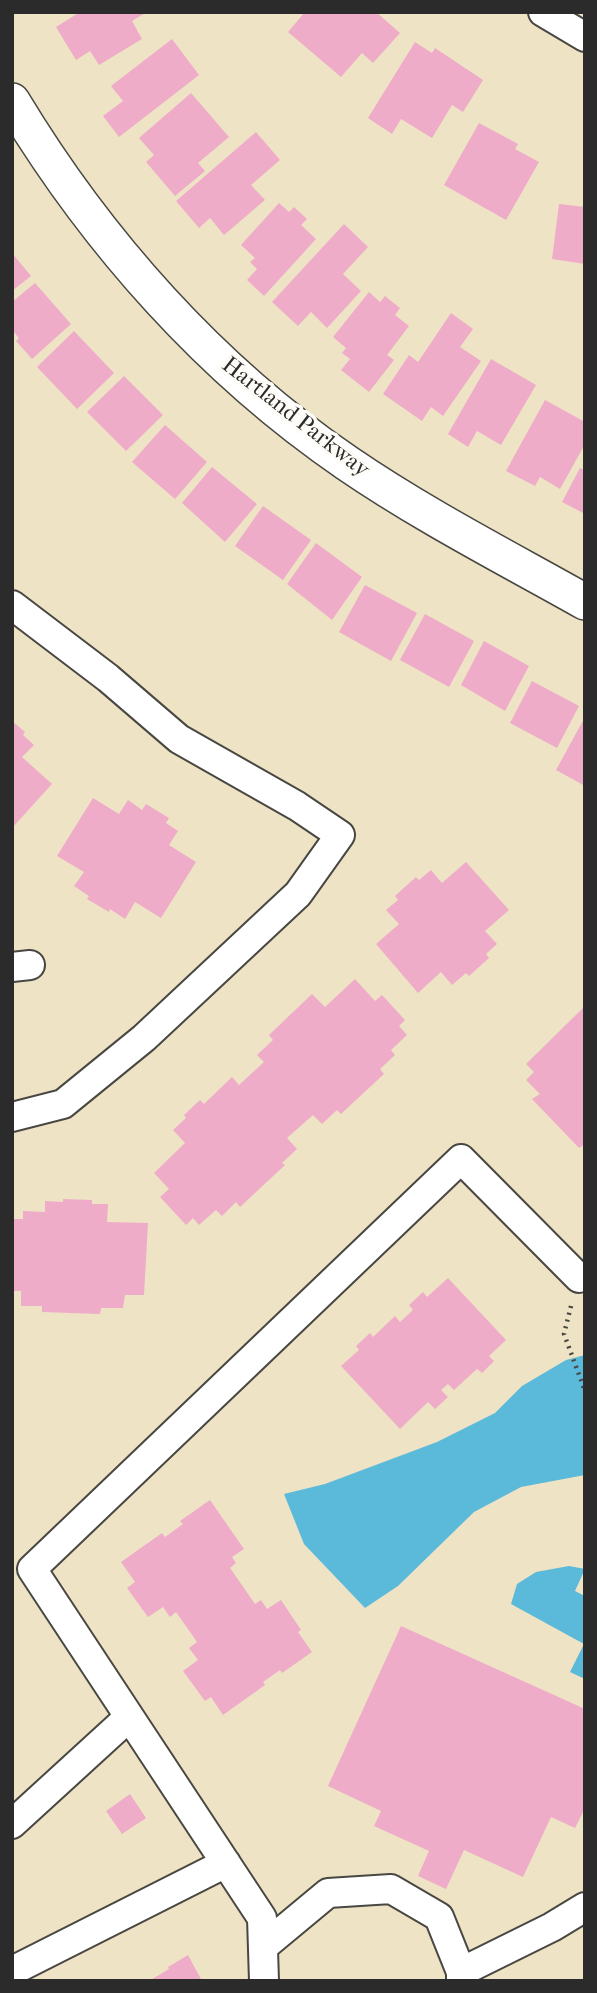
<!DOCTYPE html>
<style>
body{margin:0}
#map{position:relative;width:597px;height:1993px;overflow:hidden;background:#eee3c5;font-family:"IM FELL French Canon",serif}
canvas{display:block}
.frame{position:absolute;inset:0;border:14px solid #2b2b2b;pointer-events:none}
</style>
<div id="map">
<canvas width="597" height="1993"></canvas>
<div class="frame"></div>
</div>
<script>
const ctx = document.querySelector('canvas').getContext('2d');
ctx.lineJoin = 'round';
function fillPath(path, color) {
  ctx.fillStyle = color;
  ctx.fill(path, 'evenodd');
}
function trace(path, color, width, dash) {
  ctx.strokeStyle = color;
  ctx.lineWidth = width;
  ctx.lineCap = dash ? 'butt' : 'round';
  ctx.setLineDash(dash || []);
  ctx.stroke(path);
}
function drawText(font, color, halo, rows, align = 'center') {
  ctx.font = font + ' "IM FELL French Canon",serif';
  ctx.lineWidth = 7;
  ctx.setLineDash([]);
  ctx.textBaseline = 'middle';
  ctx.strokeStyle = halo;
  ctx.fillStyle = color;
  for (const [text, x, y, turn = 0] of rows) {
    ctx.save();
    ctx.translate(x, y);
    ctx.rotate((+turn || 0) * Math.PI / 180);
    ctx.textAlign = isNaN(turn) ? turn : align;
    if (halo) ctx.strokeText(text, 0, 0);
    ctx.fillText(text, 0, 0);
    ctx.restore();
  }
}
const water = new Path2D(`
 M585 1355V1475L521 1487 474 1512 398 1586 365 1608 304 1544 284 1494 325 1484 437 1442 495 1413 522 1386 566 1360Z
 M569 1566 585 1569 575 1591 585 1596V1679L570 1672 584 1644 511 1604 517 1584 536 1572Z`);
const building = new Path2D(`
 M80 12H147L132 21 142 39 99 65 90 51 76 60 56 27Z
 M305 12H376L400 33 373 63 362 53 341 77 288 32Z
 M172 39 199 75 119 137 103 116 123 101 111 86Z
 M415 42 432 53 435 48 483 80 463 112 452 105 432 138 401 119 392 134 368 118Z
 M191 93 229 137 198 163 205 171 175 196 146 162 154 155 139 138Z
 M479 123 518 144 515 149 539 162 506 220 444 185Z
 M256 132 280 160 251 185 265 200 224 235 210 218 199 228 176 201Z
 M279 203 289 212 294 207 307 219 301 225 316 239 264 296 247 280 257 269 250 262 255 258 241 245Z
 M559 204 585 207V264L552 259Z
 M344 224 368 247 343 274 361 291 327 328 311 312 298 326 272 302Z
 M12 253 31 276 12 291Z
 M35 283 71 324 32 359 16 341 19 338 12 330V302Z
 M369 292 380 302 385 296 400 308 395 315 409 326 387 355 394 360 369 392 341 370 350 359 342 353 346 348 333 337Z
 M451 313 473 329 460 347 481 361 443 416 431 407 422 421 383 394 409 355 418 362Z
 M74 331 114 373 77 409 37 367Z
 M491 359 536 385 501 445 477 431 468 447 448 434Z
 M124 376 163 415 126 451 87 412Z
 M545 400 585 422V444L560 489 540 477 535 486 506 471Z
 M165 425 207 462 175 499 132 462Z
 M212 467 257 504 225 542 182 503Z
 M580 468 585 471V514L562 502Z
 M263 506 311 540 283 580 235 546Z
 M316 543 362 577 332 620 287 584Z
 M365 585 417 613 391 661 339 632Z
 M425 614 474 641 449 687 400 660Z
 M484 641 529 666 505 711 461 685Z
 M532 681 579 706 557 748 510 723Z
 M585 717V786L556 770Z
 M12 721 25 732 23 735 34 745 22 757 52 784 12 828Z
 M93 798 119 814 128 800 142 810 146 804 169 818 166 823 178 831 169 845 196 862 161 918 135 902 125 919 110 909 109 912 87 899 89 896 74 886 84 872 57 856Z
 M466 862 509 910 485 931 497 944 486 954 489 958 469 976 466 973 452 985 441 972 418 993 376 944 399 924 386 910 398 900 395 896 416 877 419 880 431 870 442 883Z
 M355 979 375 1001 382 995 405 1020 399 1026 407 1035 391 1050 395 1055 380 1069 384 1074 341 1114 337 1110 322 1124 313 1115 287 1138 297 1149 282 1163 285 1165 240 1207 236 1202 222 1216 216 1210 199 1225 193 1218 186 1225 160 1197 169 1189 154 1173 185 1143 173 1130 186 1118 184 1115 200 1100 204 1104 232 1077 239 1085 264 1062 257 1055 273 1040 269 1035 312 994 325 1007Z
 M585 1006V1144L579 1148 532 1099 540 1094 526 1080 534 1072 526 1064Z
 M63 1199 92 1200V1204H108L107 1222 148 1223 144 1295H125L123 1308H101L100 1314 42 1312V1306H21V1291H12V1219H23V1211L45 1212V1201L63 1202Z
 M448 1278 506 1340 489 1356 494 1361 482 1373 477 1369 454 1390 448 1384 441 1390 448 1397 435 1409 428 1402 400 1429 341 1366 359 1350 356 1346 370 1333 373 1337 395 1316 400 1322 413 1310 409 1305 423 1292 427 1297Z
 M210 1500 244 1549 232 1557 236 1563 230 1568 255 1604 261 1600 267 1609 281 1600 301 1630 298 1632 312 1652 282 1673 280 1670 263 1682 265 1685 223 1715 211 1697 205 1701 183 1671 198 1660 189 1648 197 1642 176 1612 170 1617 163 1607 148 1617 127 1588 135 1582 121 1562 162 1533 165 1537 183 1524 180 1521Z
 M401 1626 585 1709V1808L575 1828 551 1817 523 1877 464 1850 446 1889 418 1876 429 1851 374 1826 381 1811 328 1786Z
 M130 1794 146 1818 122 1834 106 1811Z
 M188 1955 202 1981H149L169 1969 168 1967Z`);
const path = new Path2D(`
 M571 1306 564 1334 585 1391`);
const minor = new Path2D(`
 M543 12 585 37
 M12 605 108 678 179 739 297 806 340 835 298 894 144 1038 63 1104 12 1117
 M12 967 30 965
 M12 1824 129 1717
 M263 1947 328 1893 391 1889 439 1917 461 1972V1981
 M12 1971 226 1863
 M461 1972 552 1927 585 1907
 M264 1981 262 1918 32 1569 461 1159 579 1278`);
const tertiary = new Path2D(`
 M12 101C97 242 211 370 347 463 423 515 505 557 585 602`);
const streetNames = [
 ["Hartland Parkway",295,418,38]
];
fillPath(water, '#5bb9da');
fillPath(building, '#eeacc9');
trace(minor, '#484742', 32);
trace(tertiary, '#484742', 38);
trace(path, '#484742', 4.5, [2, 5]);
trace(minor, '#fff', 28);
trace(tertiary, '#fff', 35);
drawText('23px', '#2b2b2b', '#fdfcf7', streetNames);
</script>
